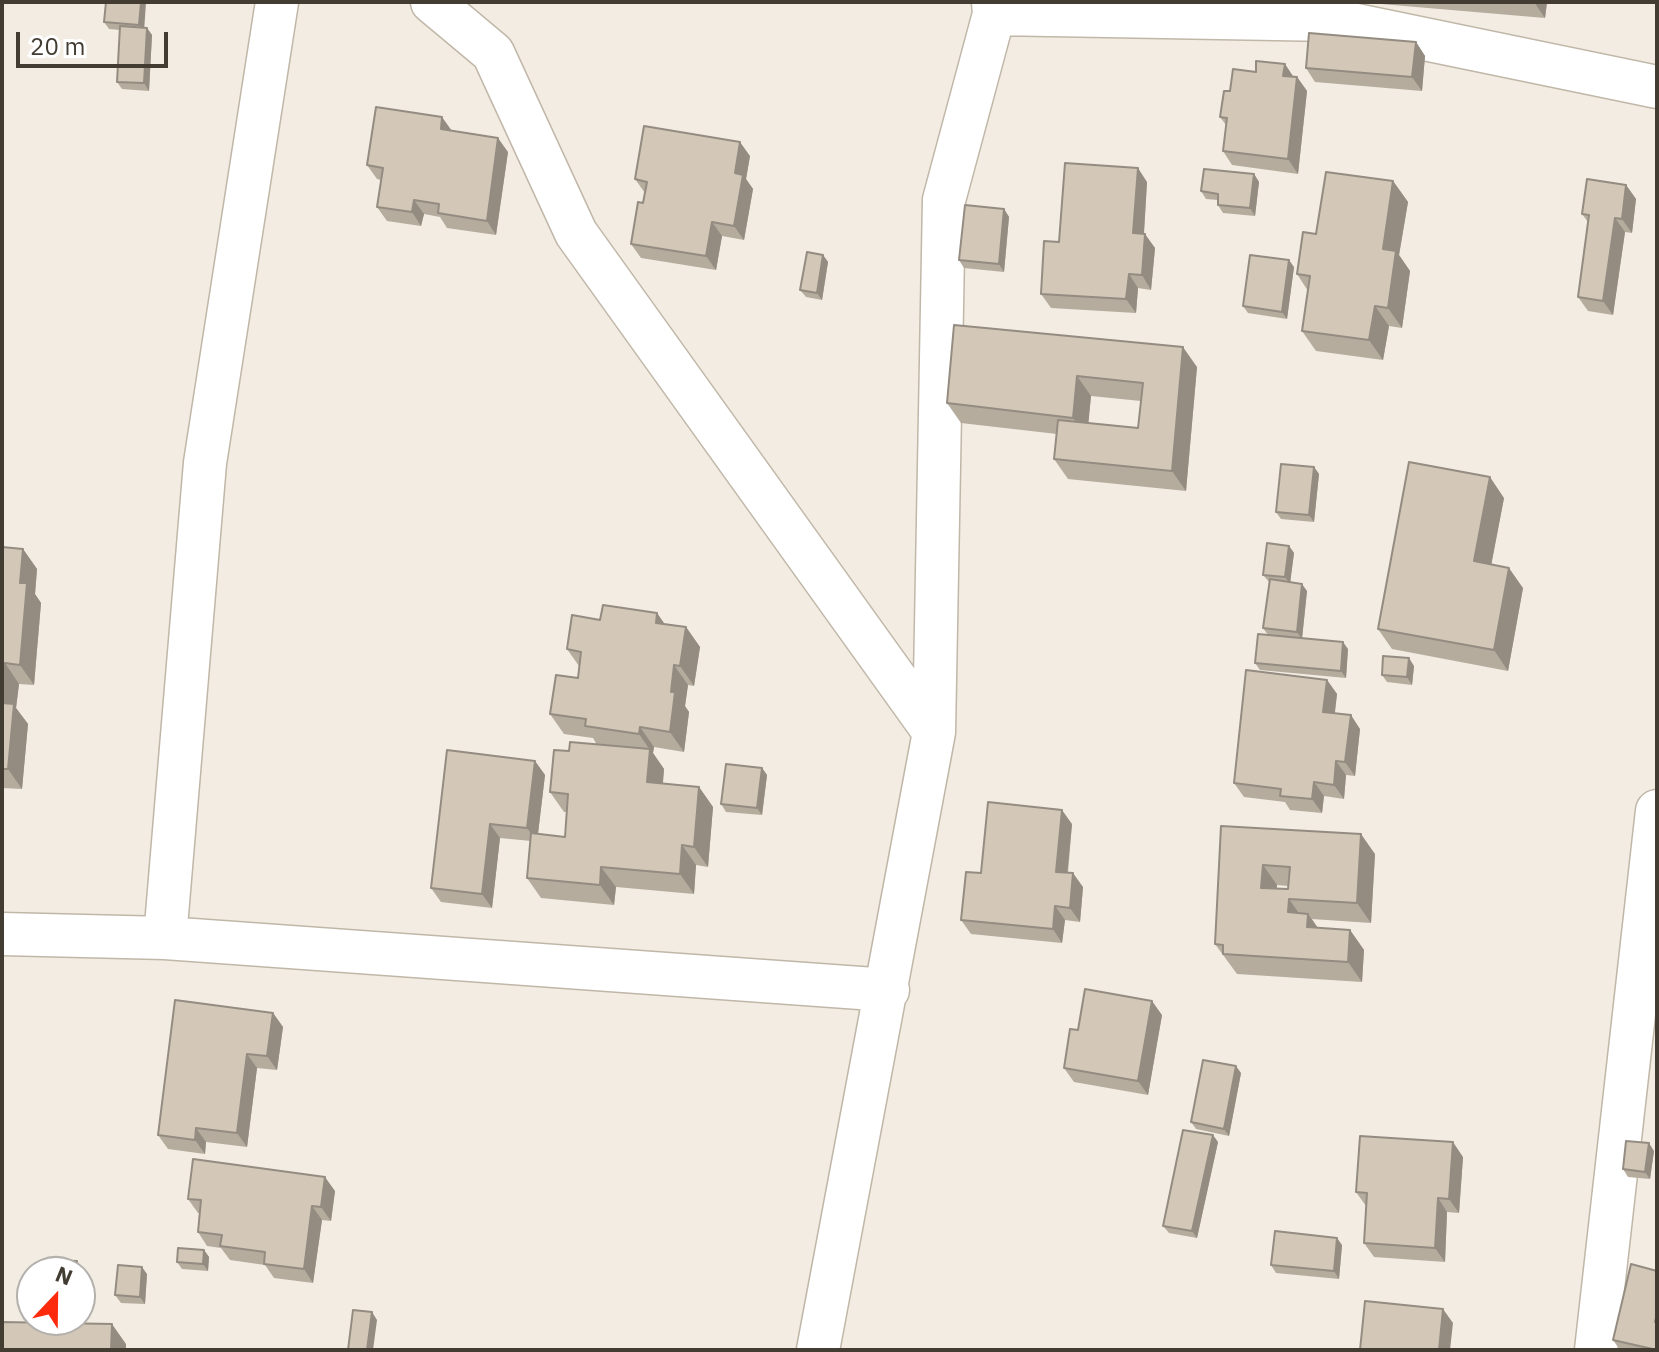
<!DOCTYPE html>
<style>
body{margin:0}
#map{position:relative;width:1659px;height:1352px;overflow:hidden;background:#f2ece2;font-family:"IBM Plex Sans",sans-serif}
canvas{display:block}
.frame{position:absolute;inset:0;border:4px solid #433c33;pointer-events:none}
.north{position:absolute;left:16px;top:1256px;width:80px;height:80px;box-sizing:border-box;background:#fff;border:2px solid #b4b1ad;border-radius:50%;rotate:22deg;font-size:22px;font-weight:700;line-height:32px;text-align:center;color:#433c33}
.north::after{content:'';display:block;margin:auto;width:28px;height:36px;background:#fd2a0e;clip-path:polygon(50% 0,100% 100%,50% 72%,0 100%)}
.scale{position:absolute;left:16px;top:32px;width:152px;height:36px;box-sizing:border-box;border:4px solid #433c33;border-top:0;padding-left:10px;font-size:24px;line-height:28px;white-space:nowrap;color:#433c33;-webkit-text-stroke:6px #fff;paint-order:stroke}
</style>
<div id="map">
<canvas width="1659" height="1352"></canvas>
<div class="frame"></div>
<div class="north">N</div>
<div class="scale">20 m</div>
</div>
<script>
const ctx = document.querySelector('canvas').getContext('2d');
ctx.lineJoin = 'round';
function trace(path, color, width, dash) {
  ctx.strokeStyle = color;
  ctx.lineWidth = width;
  ctx.lineCap = dash ? 'butt' : 'round';
  ctx.setLineDash(dash || []);
  ctx.stroke(path);
}
function fillPath(path, color) {
  ctx.fillStyle = color;
  ctx.fill(path, 'evenodd');
}
const minor = new Path2D(`
 M432 2 493 53 576 233 934 732
 M994 14 1332 20 1657 87
 M2 934 165 938 888 990
 M165 938 205 463 277 2
 M818 1350 934 732 944 200 994 14 993 2
 M1596 1350 1657 811`);
const wall = new Path2D(`
 M106 2 144 28H147L152 35 149 91 122 89 117 82 120 30 109 29 104 22Z
 M1379 2H1547L1545 18 1381 4Z
 M1416 42 1425 56 1422 91 1315 82 1306 68Z
 M1293 76 1297 77 1307 91 1298 174 1232 165 1223 151 1226 125 1220 117 1230 91Z
 M452 131 508 152 496 235 447 228 440 217 424 214 421 226 387 221 377 207 381 180 377 179 367 165Z
 M750 156 746 179 753 189 744 240 722 236 716 270 641 258 631 244 645 193 635 179Z
 M1254 174 1259 182 1255 216 1223 213 1218 205V200L1206 199 1201 191Z
 M1393 181 1408 202 1399 255 1410 271 1402 328 1389 326 1383 360 1316 351 1302 331 1308 291 1297 274 1316 234Z
 M1147 182 1144 234 1155 248 1151 290 1138 288 1136 313 1051 308 1041 294 1059 242Z
 M1626 185 1636 199 1632 233 1625 232 1613 315 1588 311 1578 297 1588 222 1582 214Z
 M1004 209 1009 217 1004 272 964 268 959 260Z
 M823 255 828 262 822 300 806 297 800 290Z
 M1294 267 1287 319 1248 313 1243 306Z
 M954 325 1197 367 1186 491 1068 479 1054 459 1057 434 961 423 947 403ZM1091 396 1141 401 1138 428 1088 423Z
 M1314 467 1319 474 1314 522 1281 519 1276 512Z
 M1504 498 1491 565 1523 588 1508 671 1392 649 1378 629Z
 M1289 546 1294 553 1290 582 1307 591 1302 638 1348 649 1346 678 1260 670 1255 663 1268 635 1263 628 1269 582 1263 575Z
 M2 547 23 549 37 569 35 594 41 603 34 685 19 684 16 708 28 724 22 789 2 788Z
 M657 613 664 624 686 627 700 647 694 686 688 685 685 706 689 712 684 752 654 747 653 753 664 769 663 784 699 787 713 807 708 867 696 865 694 894 616 887 614 905 541 898 527 878 531 841 500 838 492 908 441 902 431 888 535 761 545 775 538 834 565 837 567 812H564L550 792 569 751 597 745 593 738 564 734 550 714 578 678 579 666 567 649 600 620Z
 M1414 666 1412 685 1387 682 1382 675Z
 M1327 680 1337 694 1335 713 1360 729 1355 776 1346 775 1344 799 1324 796 1322 813 1290 810 1285 802 1244 797 1234 783Z
 M762 768 767 775 762 815 726 812 721 804Z
 M1072 824 1068 873 1083 887 1080 922 1065 920 1062 943 971 934 961 920Z
 M1221 826 1375 854 1371 923 1312 919 1318 928 1350 930 1364 950 1362 982 1237 974 1215 944ZM1277 885 1288 886V889L1277 888Z
 M273 1013 283 1027 277 1070 257 1068 247 1147 206 1142 205 1154 168 1149 158 1135Z
 M1162 1015 1148 1095 1074 1082 1064 1068 1078 1030Z
 M1241 1073 1229 1136 1196 1129 1191 1122Z
 M1218 1142 1197 1238 1169 1233 1163 1226Z
 M1654 1151 1650 1179 1628 1177 1623 1169Z
 M1463 1157 1459 1213 1447 1212 1445 1262 1374 1257 1364 1243 1366 1206 1356 1192Z
 M335 1191 331 1221 322 1220 313 1283 274 1278 265 1265 230 1260 221 1248 207 1246 198 1232 200 1213H198L188 1199Z
 M1342 1245 1339 1279 1276 1273 1271 1265Z
 M204 1250 209 1257 208 1271 182 1269 177 1262Z
 M147 1274 145 1304 121 1303 115 1295Z
 M1613 1340 1657 1350H1620Z`);
const shadedWall = new Path2D(`
 M141 2H146L144 32 139 25Z
 M1534 2H1547L1545 18Z
 M147 28 152 35 149 91 144 83Z
 M1416 42 1425 56 1422 91 1412 77Z
 M1285 64 1295 79 1283 76Z
 M1297 77 1307 91 1298 174 1288 159Z
 M442 117 452 131 441 129Z
 M498 138 508 152 496 235 487 221Z
 M740 142 750 156 746 179 753 189 744 240 734 226 735 173Z
 M1138 168 1147 182 1143 247 1133 233Z
 M1254 174 1259 182 1255 216 1250 208Z
 M1393 181 1408 202 1399 255 1410 271 1402 328 1388 308 1383 249Z
 M1626 185 1636 199 1632 233 1622 219Z
 M414 200 424 214 421 226 412 212Z
 M1004 209 1009 217 1004 272 999 264Z
 M1615 218 1625 232 1613 315 1603 301Z
 M712 222 722 236 716 270 706 256Z
 M1145 234 1155 248 1151 290 1142 275Z
 M823 255 828 262 822 300 817 293Z
 M1289 260 1294 267 1287 319 1282 312Z
 M1129 274 1138 288 1136 313 1126 299Z
 M1375 306 1389 326 1383 360 1369 340Z
 M1183 347 1197 367 1186 491 1172 471Z
 M1077 376 1091 396 1087 438 1073 418Z
 M1314 467 1319 474 1314 522 1309 515Z
 M1490 477 1504 498 1488 582 1474 561Z
 M1289 546 1294 553 1290 584 1285 577Z
 M23 549 37 569 35 594 41 603 34 685 20 665V583Z
 M1509 568 1523 588 1508 671 1494 650Z
 M1302 584 1307 591 1302 639 1297 632Z
 M657 613 671 633 656 623Z
 M686 627 700 647 694 686 680 666Z
 M1343 642 1348 649 1346 678 1341 671Z
 M1409 658 1414 666 1412 685 1407 677Z
 M5 663 19 684 16 708 28 724 22 789 8 769 2 705Z
 M674 665 688 685 685 706 689 712 684 752 670 732 671 692Z
 M1327 680 1337 694 1333 726 1323 712Z
 M1351 715 1360 729 1355 776 1345 762Z
 M640 727 654 747 653 753 664 769 661 802 647 782 650 750 639 734Z
 M535 761 545 775 537 842 527 828Z
 M1336 761 1346 775 1344 799 1334 785Z
 M762 768 767 775 762 815 757 808Z
 M1314 782 1324 796 1322 813 1312 799Z
 M699 787 713 807 708 867 694 847Z
 M1062 810 1072 824 1066 886 1056 872Z
 M490 824 500 838 492 908 482 894Z
 M1361 834 1375 854 1371 923 1357 903Z
 M682 845 696 865 694 894 680 874Z
 M1263 865 1277 885 1275 908 1261 888Z
 M601 867 616 887 614 905 600 885Z
 M1073 873 1083 887 1080 922 1070 908Z
 M1289 899 1303 919 1288 912Z
 M1055 906 1065 920 1062 943 1053 929Z
 M1308 914 1322 934 1307 927Z
 M1350 930 1364 950 1362 982 1348 962Z
 M1152 1001 1162 1015 1148 1095 1138 1081Z
 M273 1013 283 1027 277 1070 267 1056Z
 M247 1054 257 1068 247 1147 237 1133Z
 M1236 1066 1241 1073 1229 1136 1224 1129Z
 M196 1128 206 1142 205 1154 195 1140Z
 M1213 1135 1218 1142 1197 1238 1192 1231Z
 M1453 1142 1463 1157 1459 1213 1449 1199Z
 M1649 1143 1654 1151 1650 1179 1645 1172Z
 M325 1177 335 1191 331 1221 321 1207Z
 M1438 1198 1447 1212 1445 1262 1435 1248Z
 M312 1206 322 1220 313 1283 304 1269Z
 M1337 1238 1342 1245 1339 1279 1334 1271Z
 M204 1250 209 1257 208 1271 203 1264Z
 M77 1261 82 1268V1294L80 1292V1272H77Z
 M142 1267 147 1274 145 1304 140 1297Z
 M1443 1309 1453 1323 1450 1350H1439Z
 M372 1312 377 1320 373 1350H367Z
 M112 1324 126 1344V1350H111Z`);
const building = new Path2D(`
 M106 2H141L139 25 104 22Z
 M120 26 147 28 144 83 117 82Z
 M1309 33 1416 42 1412 77 1306 68Z
 M1256 61 1285 64 1283 76 1297 77 1288 159 1223 151 1227 118 1220 117 1224 91H1230L1233 69 1256 72Z
 M376 107 442 117 441 129 498 138 487 221 438 213 439 204 414 200 412 212 377 207 383 168 367 165Z
 M644 126 740 142 735 173 743 175 734 226 712 222 706 256 631 244 638 202 643 203 647 182 635 179Z
 M1065 163 1138 168 1133 233 1145 234 1142 275 1129 274 1126 299 1041 294 1044 241 1059 242Z
 M1204 169 1254 174 1250 208 1218 205V194L1201 191Z
 M1326 172 1393 181 1383 249 1396 251 1388 308 1375 306 1369 340 1302 331 1310 276 1297 274 1303 232 1316 234Z
 M1587 179 1626 185 1622 219 1615 218 1603 301 1578 297 1589 215 1582 214Z
 M965 205 1004 209 999 264 959 260Z
 M807 252 823 255 817 293 800 290Z
 M1250 255 1289 260 1282 312 1243 306Z
 M954 325 1183 347 1172 471 1054 459 1058 420 1138 428 1143 383 1077 376 1073 418 947 403Z
 M1409 462 1490 477 1474 561 1509 568 1494 650 1378 629Z
 M1281 464 1314 467 1309 515 1276 512Z
 M1267 543 1289 546 1285 577 1263 575Z
 M2 547 23 549 20 583H27L20 665 5 663 2 691Z
 M1270 579 1302 584 1297 632 1263 628Z
 M603 605 657 613 656 623 686 627 680 666 674 665 671 692H675L670 732 640 727 639 734 585 726 586 719 550 714 556 675 578 678 581 652 567 649 572 615 600 620Z
 M1258 634 1343 642 1341 671 1255 663Z
 M1383 656 1409 658 1407 677 1382 675Z
 M1246 670 1327 680 1323 712 1351 715 1345 762 1336 761 1334 785 1314 782 1312 799 1280 796 1281 789 1234 783Z
 M2 703 14 704 8 769H2Z
 M570 742 650 749 647 782 699 787 694 847 682 845 680 874 601 867 600 885 527 878 531 833 565 837 568 794 550 792 554 750 569 751Z
 M447 750 535 761 527 828 490 824 482 894 431 888Z
 M726 764 762 768 757 808 721 804Z
 M988 802 1062 810 1056 872 1073 873 1070 908 1055 906 1053 929 961 920 966 872 981 873Z
 M1221 826 1361 834 1357 903 1289 899 1288 912 1308 914 1307 927 1350 930 1348 962 1223 954V945L1215 944ZM1263 865 1290 867 1288 889 1261 888Z
 M1085 989 1152 1001 1138 1081 1064 1068 1070 1029 1078 1030Z
 M175 1000 273 1013 267 1056 247 1054 237 1133 196 1128 195 1140 158 1135Z
 M1203 1060 1236 1066 1224 1129 1191 1122Z
 M1183 1130 1213 1135 1192 1231 1163 1226Z
 M1360 1136 1453 1142 1449 1199 1438 1198 1435 1248 1364 1243 1367 1193 1356 1192Z
 M1626 1141 1649 1143 1645 1172 1623 1169Z
 M193 1159 325 1177 321 1207 312 1206 304 1269 264 1264 265 1252 220 1246 222 1235 198 1232 201 1200 188 1199Z
 M1275 1231 1337 1238 1334 1271 1271 1265Z
 M178 1248 204 1250 203 1264 177 1262Z
 M46 1260 77 1261V1272H46Z
 M1631 1264 1657 1271V1313L1655 1322H1657V1350L1613 1340Z
 M118 1265 142 1267 140 1297 115 1295Z
 M1365 1301 1443 1309 1439 1350H1360Z
 M353 1310 372 1312 367 1350H348Z
 M2 1322 112 1324 111 1350H2Z`);
trace(minor, '#c0b7a8', 45);
trace(minor, '#fff', 42);
fillPath(wall, '#b5ac9e');
fillPath(shadedWall, '#948c81');
fillPath(building, '#d3c8b8');
trace(building, '#948c81', 2);
</script>
